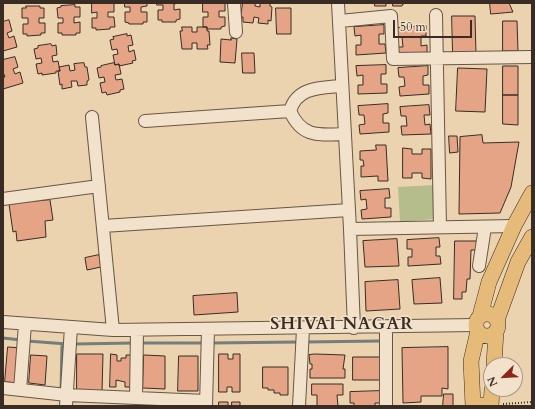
<!DOCTYPE html>
<style>
body{margin:0}
#map{position:relative;width:535px;height:409px;overflow:hidden;background:#ebd3af;font-family:Cardo,serif}
canvas{display:block}
.frame{position:absolute;inset:0;border:4px solid #382c24;pointer-events:none}
.north{position:absolute;left:483px;top:357px;width:40px;height:40px;box-sizing:border-box;background:#f2e2cb;border:1px solid #a89988;border-radius:50%;rotate:246deg;font-size:11px;font-weight:700;line-height:16px;text-align:center;color:#382c24}
.north::after{content:'';display:block;margin:auto;width:14px;height:18px;background:#8f2418;clip-path:polygon(50% 0,100% 100%,50% 72%,0 100%)}
.scale{position:absolute;left:393px;top:20px;width:79px;height:18px;box-sizing:border-box;border:2px solid #382c24;border-top:0;padding-left:5px;font-size:12px;line-height:14px;white-space:nowrap;color:#382c24;-webkit-text-stroke:3px #f2e2cb;paint-order:stroke}
</style>
<div id="map">
<canvas width="535" height="409"></canvas>
<div class="frame"></div>
<div class="north">N</div>
<div class="scale">50 m</div>
</div>
<script>
const ctx = document.querySelector('canvas').getContext('2d');
ctx.lineJoin = 'round';
function fillPath(path, color) {
  ctx.fillStyle = color;
  ctx.fill(path, 'evenodd');
}
function trace(path, color, width, dash) {
  ctx.strokeStyle = color;
  ctx.lineWidth = width;
  ctx.lineCap = dash ? 'butt' : 'round';
  ctx.setLineDash(dash || []);
  ctx.stroke(path);
}
function drawText(font, color, halo, rows, align = 'center') {
  ctx.font = font + ' Cardo,serif';
  ctx.lineWidth = 3;
  ctx.setLineDash([]);
  ctx.textBaseline = 'middle';
  ctx.strokeStyle = halo;
  ctx.fillStyle = color;
  for (const [text, x, y, turn = 0] of rows) {
    ctx.save();
    ctx.translate(x, y);
    ctx.rotate((+turn || 0) * Math.PI / 180);
    ctx.textAlign = isNaN(turn) ? turn : align;
    if (halo) ctx.strokeText(text, 0, 0);
    ctx.fillText(text, 0, 0);
    ctx.restore();
  }
}
const green = new Path2D(`
 M434 185 435 217 434 219 400 222 398 187Z`);
const stream = new Path2D(`
 M3 338 21 340
 M27 341 67 344
 M305 342 380 341
 M141 343H205
 M211 343 299 342
 M73 344 135 343
 M61 392 62 344`);
const building = new Path2D(`
 M92 3H114V12H108V17H114L115 27H110V29L96 30V28H92V18H97V12L92 13Z
 M125 3H147V6L141 7V12H147V22H143V24H129V23L125 22V12H130V7H125Z
 M157 3H179L174 4V10L180 9V19L176 20V22H162V20H158V10H163V5H157Z
 M203 3H225V11H219V17H225V26L221 27V29H207V27H203V17H208V12H203Z
 M243 3H255V6L260 7V3H270V6L272 7 271 21 268 20V24L258 23 259 18 254 17 253 23 243 22V17H241Z
 M375 3H386V6H375Z
 M393 3H406L403 4 402 6H393Z
 M490 3H509L513 12 491 14Z
 M75 5V7H80V17H74V23L80 22V33H76V35H62V33H58V23H63V18H58L57 8 61 7V6Z
 M26 6H40V8H44V18H39V23H45V33H41V35L27 36V34H23V24H28V18H22V8H26Z
 M276 8H291V34H277Z
 M452 16H475L476 54H453Z
 M9 20 12 31 7 33 9 38 14 36 17 47 3 51V22Z
 M503 21H517L518 51H503Z
 M384 25V34H379V44H385L386 53 356 55V45H361V35L355 36 354 27Z
 M426 26V36H421V46L427 45V54L398 56 397 47H403L402 37H397L396 28Z
 M182 27H192V32H197V27H207V31H209L210 45H207L208 49H197V43H192V49H182L180 31H182Z
 M127 34V36L131 35 133 45 128 46 129 52 134 50 136 60 132 61 133 63 119 66V64L115 65 113 55 118 54 117 49 112 50 110 40 114 39 113 37Z
 M231 38 237 39 235 63 220 62 221 39 231 40Z
 M51 44 52 46 56 45 57 55 52 56 53 62 58 61 60 71H56V73L42 75V73L38 74 36 64 42 63 41 58 36 59 34 49 38 48V46Z
 M242 53H254L255 73H243Z
 M15 57 18 67 13 69 15 74 20 72 23 83 3 89V77H5L3 72V60Z
 M84 63 85 67H87L89 80 87 81V85L78 86 77 81H71L72 87 62 89V84L60 85 58 71H60L59 67 69 65 70 71 75 70 74 64Z
 M114 63 115 65 119 64 121 74 115 75 116 80 122 79 124 89 120 90V92L107 95 106 92 102 93 100 83 105 82 104 77 99 78 97 68 101 67V66Z
 M386 65V74H381V84H387V93L358 94V85H363V75L357 76 356 66Z
 M428 66V75L423 76V85H429V94L400 96 399 87 405 86 404 77H399L398 68Z
 M503 66H518V95H503Z
 M458 68 487 69 485 112 456 111Z
 M503 95H518V125L503 124Z
 M388 104V113L383 114V123H389V132L360 134 359 125 365 124 364 115H359L358 106Z
 M429 105 430 115H424L425 125 430 124 431 134 402 135 401 126H407L406 116H401L400 107Z
 M482 135 483 143 519 142 511 187 500 213 459 214 460 137Z
 M449 136H457L458 152 450 153Z
 M376 145H386L388 181H378V176L361 177V166H364L363 160H360V151L376 150Z
 M403 148 412 149V154H422V149H431V179L422 178V173H412V178H403Z
 M389 189 390 198H385V208H391V217L362 219 361 210 367 209 366 199 361 200 360 191Z
 M50 200 53 220 45 221 46 237 17 241 16 231 13 232 9 204Z
 M439 238 440 247H436V256H440L441 264 408 266V257H412V249H407V240Z
 M397 239 399 266 365 267 363 241Z
 M455 241H477V250H471L470 279H467L466 292H462V299H454Z
 M99 255 101 267 87 270 85 258Z
 M440 278 442 303 414 304 412 280Z
 M398 280 400 309 366 311 365 282Z
 M237 293 238 312 194 315 193 296Z
 M8 347 22 348 20 383 5 382Z
 M448 347V389L442 388V396H421V402L403 403 402 348Z
 M77 354H103L102 392 77 391Z
 M111 354 117 355V361H121V358H126V355H132L131 387H125V382L116 380V387H110Z
 M219 354H228V359H233V354H240V392H232V387H227V392H219Z
 M315 354 345 355 343 369H345V378H310V369H312V364H310L309 355Z
 M31 355 47 356 45 385 29 383Z
 M144 355 165 356V389L143 388Z
 M179 356H198V391H178Z
 M353 357H380V380H353Z
 M263 367H288V395H280V393H274V390H268V388H263Z
 M312 384H343V395H337L338 406H317V395H312Z
 M380 391V403H375V406H354V403H350V392Z
 M444 394H453V406H443Z
 M219 402H228V406H219Z
 M232 402H240V406H232Z`);
const path = new Path2D(`
 M503 404 532 402`);
const minor = new Path2D(`
 M234 3 236 32
 M338 3 350 229 354 328
 M436 15 440 227
 M340 21 391 16 393 59 532 57
 M290 111C302 138 319 135 344 134
 M92 117 113 330
 M145 121 290 111C297 87 320 88 341 86
 M3 199 99 186
 M103 226 349 210
 M350 229 514 226
 M479 266 485 227
 M3 322 113 330 476 325
 M3 388 67 395 206 401
 M20 390 25 324
 M136 398 137 330
 M66 406 71 327
 M206 406 208 329
 M299 406 303 329
 M386 406V327`);
const major = new Path2D(`
 M476 325a11 11 0 1 1 22 0a11 11 0 1 1-22 0Z
 M480 316 489 282 514 226 532 193
 M497 320 518 262 532 237
 M494 365 496 331
 M473 405H491
 M473 406 471 361 478 331
 M491 406 492 389`);
const districtNames = [
 ["SHIVAI NAGAR",342,325]
];
fillPath(green, '#b5bd8c');
trace(stream, '#757e7c', 3);
fillPath(building, '#e6a487');
trace(building, '#382c24', 1);
trace(minor, '#655647', 14);
trace(major, '#382c24', 16);
trace(path, '#382c24', 2, [1, 2]);
trace(minor, '#f2e2cb', 12);
trace(major, '#e6ba78', 15);
ctx.letterSpacing = '1px';
drawText('bold 17px', '#382c24', '#f2e2cb', districtNames);
ctx.letterSpacing = '0px';
</script>
